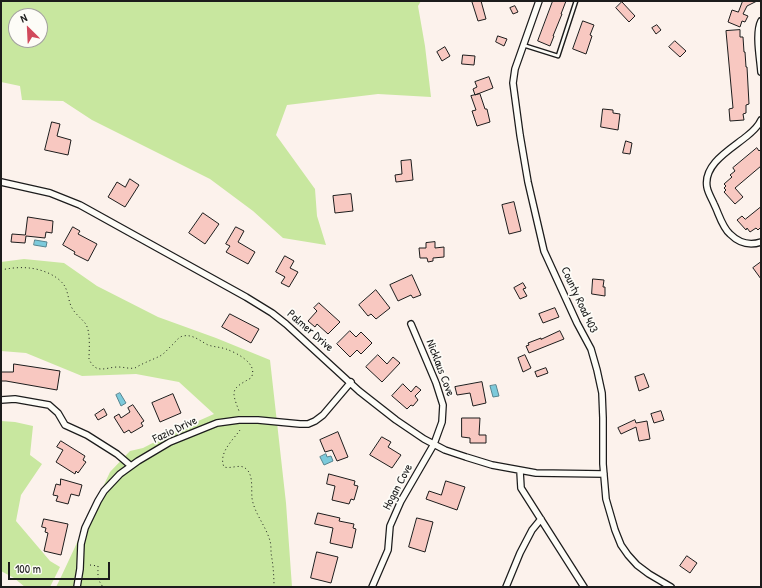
<!DOCTYPE html>
<style>
body{margin:0}
#map{position:relative;width:762px;height:588px;overflow:hidden;background:#fcf2ec;font-family:"Patrick Hand",sans-serif}
canvas{display:block}
.frame{position:absolute;inset:0;border:2px solid #1c1c1c;pointer-events:none}
.north{position:absolute;left:8px;top:8px;width:40px;height:40px;box-sizing:border-box;background:#fdfcf7;border:1px solid #a3a29f;border-radius:50%;rotate:336deg;font-size:11px;font-weight:700;line-height:16px;text-align:center;color:#1c1c1c}
.north::after{content:'';display:block;margin:auto;width:14px;height:18px;background:#d1495b;clip-path:polygon(50% 0,100% 100%,50% 72%,0 100%)}
.scale{position:absolute;left:8px;top:562px;width:102px;height:18px;box-sizing:border-box;border:2px solid #1c1c1c;border-top:0;padding-left:5px;font-size:12px;line-height:14px;white-space:nowrap;color:#1c1c1c;-webkit-text-stroke:3px #fdfcf7;paint-order:stroke}
</style>
<div id="map">
<canvas width="762" height="588"></canvas>
<div class="frame"></div>
<div class="north">N</div>
<div class="scale">100 m</div>
</div>
<script>
const ctx = document.querySelector('canvas').getContext('2d');
ctx.lineJoin = 'round';
function fillPath(path, color) {
  ctx.fillStyle = color;
  ctx.fill(path, 'evenodd');
}
function trace(path, color, width, dash) {
  ctx.strokeStyle = color;
  ctx.lineWidth = width;
  ctx.lineCap = dash ? 'butt' : 'round';
  ctx.setLineDash(dash || []);
  ctx.stroke(path);
}
function drawText(font, color, halo, rows, align = 'center') {
  ctx.font = font + ' "Patrick Hand",sans-serif';
  ctx.lineWidth = 3.5;
  ctx.setLineDash([]);
  ctx.textBaseline = 'middle';
  ctx.strokeStyle = halo;
  ctx.fillStyle = color;
  for (const [text, x, y, turn = 0] of rows) {
    ctx.save();
    ctx.translate(x, y);
    ctx.rotate((+turn || 0) * Math.PI / 180);
    ctx.textAlign = isNaN(turn) ? turn : align;
    if (halo) ctx.strokeText(text, 0, 0);
    ctx.fillText(text, 0, 0);
    ctx.restore();
  }
}
const green = new Path2D(`
 M1 1H421L418 6 425 46 431 97 378 94 287 105 276 135 315 189 317 216 326 245 283 238 253 211 210 179 92 120 63 101 22 100 20 86 1 82ZM16 16H40V40H16Z
 M24 259 64 263 97 286 158 317 216 338 270 360 286 503 292 587H56L61 577 110 472 130 451 143 448 178 430 214 414 179 382 136 374 82 376 26 353 1 351V262Z
 M1 421 15 422 33 426 30 455 42 464 21 495 16 521 50 561 60 567 50 587H25L14 578 1 571Z`);
const water = new Path2D(`
 M35 240 47 242 46 247 34 245Z
 M496 385 499 396 493 397 490 386Z
 M120 393 126 403 121 406 116 395Z
 M326 454 327 457 331 456 333 461 324 465 320 457Z`);
const building = new Path2D(`
 M476 1H481L486 19 478 21 472 2Z
 M553 1H566L561 14H562L553 36H554L550 46 538 41Z
 M743 1H757L747 6 743 14 748 16 745 22 742 21 740 27 728 22 732 10 738 12Z
 M622 2 635 16 629 22 616 8Z
 M515 6 518 12 513 14 510 8Z
 M583 21 594 25 590 35 592 36 586 54 573 49Z
 M657 25 661 30 656 34 652 28Z
 M740 30V37H743L744 52H745L746 67H747L749 104 746 105V113L743 114 744 120 730 121 729 109 733 108 726 31Z
 M498 36 507 39 504 46 496 42Z
 M675 41 686 51 680 57 669 47Z
 M445 47 450 56 442 61 437 52Z
 M463 55 475 56 474 65 462 64Z
 M489 77 493 88 475 95 473 89 477 87 475 82Z
 M480 94 485 109H487L490 122 477 126 472 111 476 110 471 96Z
 M603 109 613 110V113L620 114 618 130 601 127Z
 M52 122 60 124 57 136 71 140 68 155 45 150Z
 M626 141 632 143 630 154 623 153Z
 M757 148 759 151 761 149V166L735 188 743 197 735 204 724 192 726 190 724 188 726 186 724 184 732 177 730 175 735 171 733 168Z
 M411 160 413 180 396 182 395 175 402 174 401 161Z
 M130 179 139 185 125 207 108 197 117 182 125 187Z
 M351 194 353 211 335 213 333 196Z
 M514 202 521 231 509 234 502 205Z
 M761 207V227L758 230 756 228 750 232 747 228 746 230 737 220 742 216 745 219Z
 M203 213 219 224 205 244 189 233Z
 M28 217 53 221 52 233 46 232 45 238 26 236 25 243 11 242 12 234 25 235Z
 M73 227 80 231 78 234 97 244 88 261 74 254 75 252 63 245Z
 M236 227 244 231 238 242 255 252 248 264 226 252 230 246 226 244Z
 M435 242V248L444 247V257L433 258V261L428 262 427 258H420L419 248H426V243Z
 M285 256 294 261 290 268 298 272 289 287 281 283 285 277 276 272Z
 M761 262V279L753 268Z
 M412 275 421 295 413 298 411 295 398 301 390 285Z
 M593 279 604 280 603 287H605V296L592 294Z
 M523 283 526 288 523 289 527 296 520 299 514 288Z
 M376 290 390 308 376 319 371 314 368 316 359 305Z
 M319 303 340 322 328 334 317 324 315 327 308 321 317 311 314 308Z
 M555 308 559 317 543 323 539 314Z
 M230 314 259 329 251 343 222 327Z
 M350 331 356 337 361 332 372 343 361 354 357 350 350 357 337 344Z
 M560 331 564 339 529 353 526 346 529 345 528 343 541 338V339Z
 M378 355 387 364 393 357 400 363 382 382 366 367Z
 M525 355 531 368 523 372 518 358Z
 M14 364 60 371 57 390 6 381H1V372H13Z
 M546 368 548 373 537 377 535 372Z
 M644 374 649 387 639 391 635 377Z
 M482 382 486 403 473 406 470 393 457 395 455 387Z
 M403 384 411 392 416 386 421 390 415 396 418 400 413 406 411 405 407 409 392 396Z
 M173 394 181 413 160 422 152 403Z
 M133 405 144 421 141 423 143 426 131 433 129 430 124 433 114 417 119 414 121 418 130 412 128 408Z
 M104 409 107 415 98 420 95 415Z
 M661 411 664 420 654 423 651 414Z
 M462 418H480L479 435H486V443H470V438L462 437Z
 M635 420 636 423 647 421 650 439 639 441 636 427 621 434 618 428Z
 M338 432 348 457 337 461 332 450 325 452 320 440Z
 M382 437 391 442 388 447 401 455 392 468 370 455Z
 M61 441 85 456 83 460 86 462 78 473 76 471 75 474 56 462 63 450 57 447Z
 M329 474 355 481 354 485 358 486 354 500 351 499 349 504 332 500 335 486 327 484Z
 M61 479 82 485 79 496 71 494 68 504 56 501 58 496 53 495 56 484 60 485Z
 M446 481 465 487 457 510 426 499 429 491 441 495Z
 M318 513 340 518 339 521 354 524 353 528 356 529 352 548 330 543 333 528 315 524Z
 M417 518 433 522 425 552 409 547Z
 M44 519 68 524 61 555 44 551 48 533 45 532 46 528 42 527Z
 M317 552 338 557 331 583 311 578Z
 M687 556 697 563 690 573 680 566Z`);
const path = new Path2D(`
 M1 270C10 268 20 267 29 268 41 269 57 275 64 285 68 291 68 299 71 306 74 313 80 317 85 323 91 331 89 349 89 359 96 375 106 367 118 367 124 367 129 369 135 368 143 363 152 360 160 356 164 354 168 349 171 346 175 343 178 337 183 336 193 334 200 341 208 345 214 347 220 347 226 349 237 353 259 364 251 378 231 389 231 390 239 411
 M240 430C233 440 218 453 224 467 231 469 240 464 245 468 254 474 251 489 252 498 254 513 266 526 270 541 271 544 271 549 271 553 273 564 274 575 274 587
 M90 565 98 566C98 576 97 579 103 587`);
const service = new Path2D(`
 M523 45 558 56 576 1`);
const minor = new Path2D(`
 M539 1 515 69 513 83 520 135 528 182 544 251 577 323 591 349 597 370 602 393 603 418V464L606 499 615 530 621 545 628 555 637 565 649 574 671 587
 M761 21C755 33 760 58 761 72
 M761 120C758 127 752 132 747 136 731 149 703 164 707 187 708 193 712 199 714 204 719 214 722 227 730 234 739 243 749 246 761 242
 M1 182 50 193 80 205 246 297 272 313 286 324 359 391 396 420 424 439 445 450 466 457 492 465 536 473 604 474
 M1 400 15 399 49 405 58 413 65 425 87 435 117 454 131 466
 M520 471 521 488 584 587
 M77 587 80 569 81 544 85 528 98 501 104 491 120 474 138 461 170 442 217 423 239 420H258L300 424H308L315 421 323 415 351 382
 M372 587 388 550 390 526 401 501 434 444 442 422 443 405 436 383 411 324
 M506 587 520 553 532 530 541 519`);
const streetNames = [
 ["County Road 403",579,300,65],
 ["Palmer Drive",310,331,41],
 ["Nicklaus Cove",440,368,69],
 ["Fazio Drive",175,430,-25],
 ["Hogan Cove",398,487,-62]
];
fillPath(green, '#c8e79f');
fillPath(water, '#7ccadb');
trace(water, '#56848f', 1);
fillPath(building, '#f8c8c1');
trace(building, '#1c1c1c', 1);
trace(service, '#1c1c1c', 5.5);
trace(minor, '#1c1c1c', 8);
trace(path, '#1c1c1c', 1, [1, 3]);
trace(service, '#fdfcf7', 2.5);
trace(minor, '#fdfcf7', 5.5);
drawText('12px', '#1c1c1c', '#fdfcf7', streetNames);
</script>
